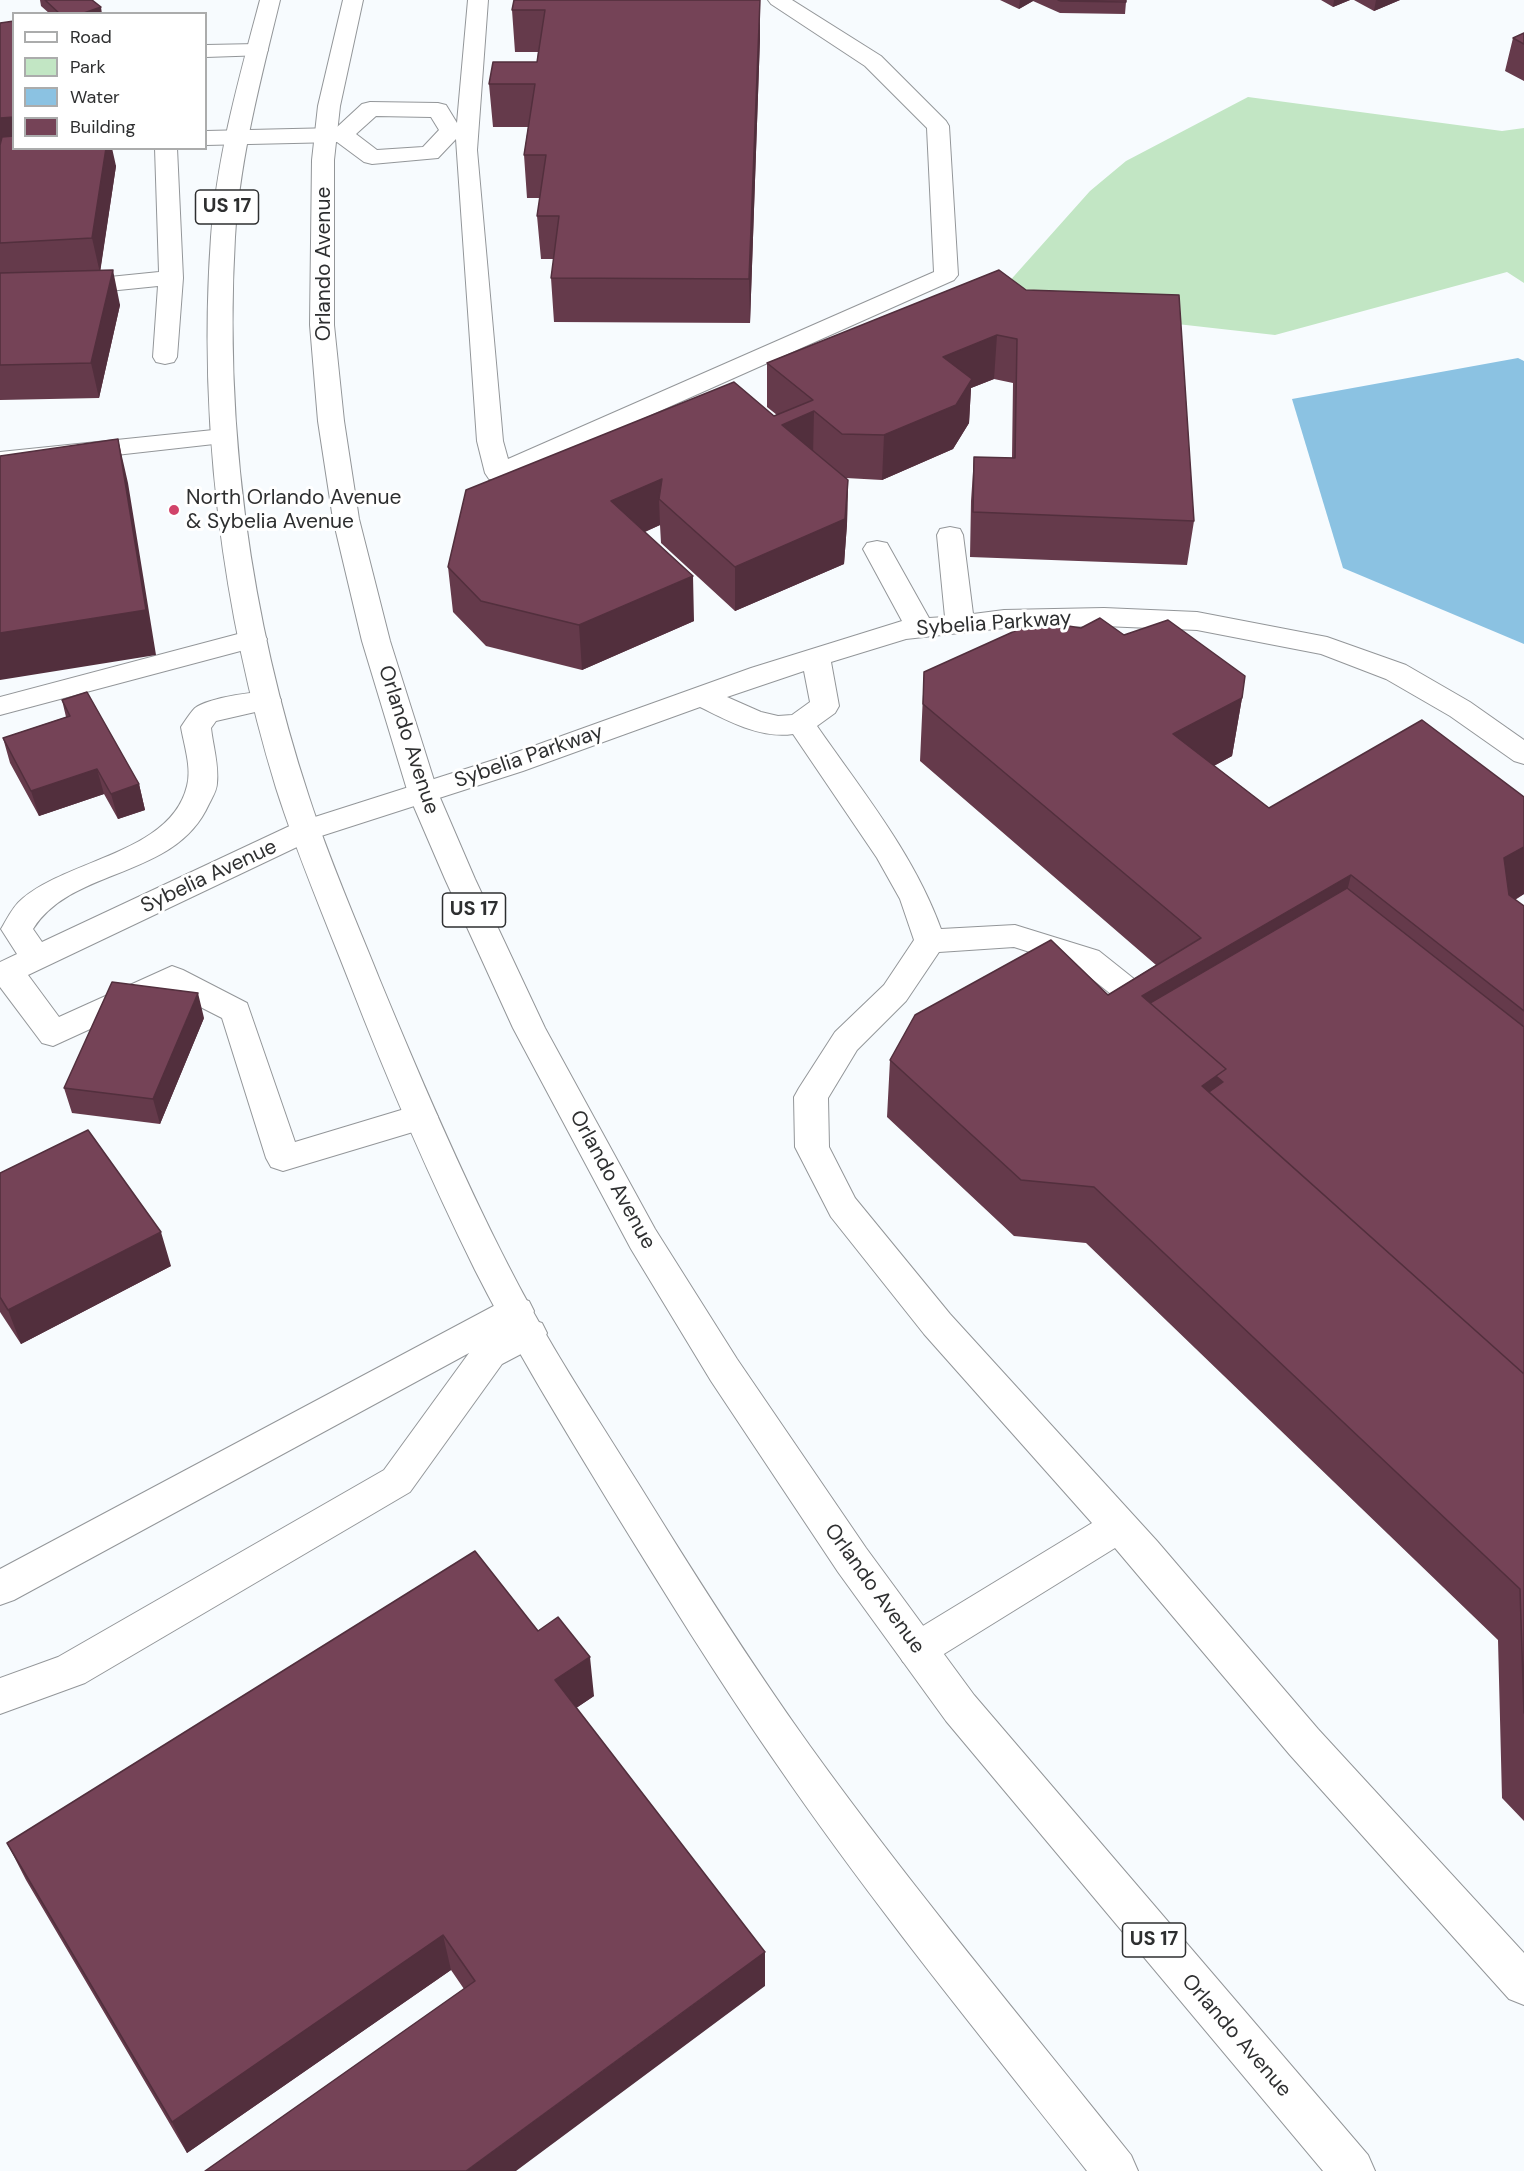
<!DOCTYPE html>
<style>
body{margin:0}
#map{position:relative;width:1524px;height:2171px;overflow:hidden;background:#f7fbfe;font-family:"DM Sans",sans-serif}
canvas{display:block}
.legend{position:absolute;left:12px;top:12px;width:195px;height:138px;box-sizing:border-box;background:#fff;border:2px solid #abacac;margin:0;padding:8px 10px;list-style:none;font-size:18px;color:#2e2f30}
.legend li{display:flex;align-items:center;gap:12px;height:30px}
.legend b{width:30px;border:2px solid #abacac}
</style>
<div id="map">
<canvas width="1524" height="2171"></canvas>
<ul class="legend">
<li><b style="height:8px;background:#fff"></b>Road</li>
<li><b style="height:16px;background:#c2e6c4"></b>Park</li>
<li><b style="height:16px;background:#8bc2e2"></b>Water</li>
<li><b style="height:16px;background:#754357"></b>Building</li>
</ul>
</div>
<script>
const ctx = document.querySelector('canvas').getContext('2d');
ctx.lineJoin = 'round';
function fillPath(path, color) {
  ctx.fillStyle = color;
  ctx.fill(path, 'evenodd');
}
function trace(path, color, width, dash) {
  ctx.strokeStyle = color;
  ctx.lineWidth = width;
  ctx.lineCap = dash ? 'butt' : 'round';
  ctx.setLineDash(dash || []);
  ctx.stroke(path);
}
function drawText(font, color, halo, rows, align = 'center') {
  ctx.font = font + ' "DM Sans",sans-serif';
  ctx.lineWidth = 6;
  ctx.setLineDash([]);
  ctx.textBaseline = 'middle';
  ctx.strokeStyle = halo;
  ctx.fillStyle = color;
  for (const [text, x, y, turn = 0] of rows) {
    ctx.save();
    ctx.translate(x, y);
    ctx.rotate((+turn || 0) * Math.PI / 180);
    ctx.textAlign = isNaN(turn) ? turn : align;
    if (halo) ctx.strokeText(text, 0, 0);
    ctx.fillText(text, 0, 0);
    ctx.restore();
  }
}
const green = new Path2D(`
 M1248 97 1502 131 1524 128V283L1507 272 1275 335 990 303 1090 191 1126 161Z`);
const water = new Path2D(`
 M1518 358 1524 361V644L1343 568 1292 399Z`);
const minor = new Path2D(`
 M468 0H488L477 150 503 441 508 459 934 272 927 128 865 66 771 4 768 0H792L881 56 946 121 949 126 958 275 954 280 507 479 498 481 489 479 485 473 477 441 456 139 438 158 372 164 364 162 337 142 206 145V131L336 128 362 104 370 102 438 103 446 105 457 123ZM376 116 431 117 439 130 423 147 377 150 356 134Z
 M257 44 265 45 268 50 265 55 206 57V45Z
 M155 148H177L183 278 177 357 174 362 165 364 156 362 153 357 158 286 0 302V288L159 272Z
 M223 429 232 432 236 437 232 442 0 468V452Z
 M950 527 960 529 963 535 973 614 1004 610 1104 608 1197 612 1327 637 1406 665 1470 702 1524 740V764L1514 761 1450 716 1386 679 1321 654 1197 630 1104 626 1004 628 906 639 831 662 839 706 835 713 817 726C862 791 914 854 941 929L1015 925 1099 951 1168 1006 1173 1014 1168 1022 1157 1026 1146 1022 1077 967 1014 947 939 952 906 1001 857 1050 828 1098 829 1147 855 1198 950 1314 1157 1541 1318 1729 1524 1953V2005L1509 1999 1290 1755 1115 1548 931 1662 917 1668 903 1662 897 1650 903 1638 1092 1523 924 1334 831 1217 795 1147 794 1097 799 1088 835 1032 884 985 914 940 900 899 877 858 793 734C761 739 728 721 700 707L523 771 318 837 28 975 59 1017 172 966 183 970 247 1003 295 1142 421 1104 433 1108 438 1117 433 1126 283 1171 271 1167 266 1158 222 1018 171 992 53 1046 42 1043 0 987V962L17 954 1 929C7 919 13 906 22 899 68 859 171 853 187 786 192 768 184 745 181 727 185 721 190 713 195 708 208 698 262 689 277 693L281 700 277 707 216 721 211 728C213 746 219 765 217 783 217 790 212 798 209 804 175 880 73 866 33 929L42 942 296 823 503 757 751 668 902 621 863 549 867 543 877 541 887 543 929 618 945 617 937 535 940 529ZM804 671 810 702 792 715 778 716 761 712 727 697Z
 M253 630 263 633 267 639 263 645 0 715V697Z
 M516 1297 529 1301 534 1311 530 1319 542 1323 547 1333 542 1343 502 1364 410 1492 85 1683 0 1714V1678L58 1657 384 1470 469 1353 14 1600 0 1605V1569L503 1301Z`);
const major = new Path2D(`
 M260 0H280C261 78 240 157 235 237 224 426 250 618 309 797 329 859 355 918 379 978 419 1075 460 1171 508 1265 546 1340 593 1411 638 1483 693 1572 749 1661 810 1746 911 1886 1023 2020 1131 2155L1138 2171H1087C982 2038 874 1906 778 1766 718 1680 663 1590 608 1501 562 1425 515 1349 475 1270 428 1175 387 1079 349 981 324 917 297 854 276 788 222 611 198 422 211 237 217 156 239 78 260 0Z
 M343 0H363L340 106 334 160V325L344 421 359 519 390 641 438 793 475 879 545 1028 655 1229 737 1359 866 1548 974 1695 1368 2155 1375 2171H1323L946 1721 838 1572 711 1381 631 1249 513 1028 445 879 408 793 362 641 333 519 318 421 310 325 312 160 318 106Z`);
const wall = new Path2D(`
 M40 0H92L102 14H50L41 6Z
 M514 0 760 38 750 323 554 322 551 278 554 259H541L537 216 540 198H527L524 155 528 127H493L489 84 537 62 538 52H515L512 10Z
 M1000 0H1126V2L1125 14 1060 13 1033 1 1019 9Z
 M1321 0H1350L1333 7Z
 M1354 0H1400L1374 11Z
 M0 23 116 166 100 271 120 305 99 398 0 400Z
 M1524 33V81L1505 71 1513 38Z
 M999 270 1194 521 1187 565 970 557 971 501 974 457 1012 458 1013 383 994 379 971 388 969 423 953 449 882 480 846 478 848 480 847 524 844 564 735 611 661 543 660 525 645 532 694 621 582 670 486 646 453 612 448 567 777 415 767 407V363Z
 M1124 635 1242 698 1232 756 1214 766 1269 808 1524 797V894L1515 900 1524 906V1821L1502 1798 1498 1640 1086 1243 1014 1236 887 1117 890 1060 1108 995 1156 965 920 761 924 672Z
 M62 700 139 784 145 810 118 819 104 794 39 816 10 763 3 738 66 717Z
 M204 1018 160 1124 72 1113 64 1088Z
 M0 1173 171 1266 21 1344 0 1312Z
 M538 1631 594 1696 576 1708 765 1952V1986L464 1989 451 1970 187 2153 26 1880 7 1843Z`);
const shadedWall = new Path2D(`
 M760 0V38L750 323 749 279Z
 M1020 0H1034L1033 1 1019 9Z
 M1334 0H1350L1333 7Z
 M1376 0H1400L1374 11Z
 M101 7 102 14H81Z
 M14 117V148L0 153V118Z
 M106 148H112L116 166 100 273 92 238Z
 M113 270 120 305 99 398 91 363Z
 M997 335 994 379 971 388 969 423 953 449 882 480 884 435 943 357Z
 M814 411 813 456 782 425Z
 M118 439 128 483 156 655 0 680V633Z
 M662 479 659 499 660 525 614 545 611 501Z
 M848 480 847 524 844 564 735 611V567Z
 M693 576 694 621 582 670 579 625Z
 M1242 698 1232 756 1164 792 1173 734Z
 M97 769 104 794 39 816 31 791Z
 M139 784 145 810 118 819 111 794Z
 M1524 847V894L1486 916 1504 858Z
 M1351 875 1337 932 1167 1032 1142 996Z
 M198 993 204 1018 160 1124 153 1099Z
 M1226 1069 1217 1114 1202 1086Z
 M161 1232 171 1266 21 1344 8 1310Z
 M590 1657 594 1696 560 1719 555 1680Z
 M443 1935 451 1970 187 2153 172 2122Z
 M765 1952V1986L516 2171H466Z`);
const building = new Path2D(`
 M45 0H92L101 7 81 14H60Z
 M514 0H760L749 279 551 278 559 216H537L546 155H524L535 84H489L493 62H537L545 10H512Z
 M1058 0H1126V2L1061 1Z
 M14 21V117L0 118V23Z
 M1524 33V44L1513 38Z
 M14 136V148H106L92 238 0 243V145L2 137Z
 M113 270 91 363 0 365V273Z
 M999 270 1026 290 1179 295 1194 521 973 512 974 457 1015 458 1017 339 997 335 943 357 972 379 956 405 884 435 842 434 814 411 782 425 848 480 845 519 735 567 659 499 662 479 611 501 693 576 579 625 481 601 448 567 466 490 734 382 774 416 813 400 767 363Z
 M118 439 146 610 0 633V456Z
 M1100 618 1124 635 1168 620 1245 676 1242 698 1173 734 1269 808 1422 720 1524 797V847L1504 858 1509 895 1524 906V1011L1351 875 1142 996 1226 1069 1202 1086 1524 1374V1713L1520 1589 1094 1187 1021 1180 890 1060 915 1015 1051 940 1108 995 1201 938 923 704 924 672 1037 621 1081 628Z
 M87 692 139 784 111 794 97 769 31 791 3 738 70 716 62 700Z
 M1347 888 1524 1027V1374L1209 1092 1223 1082 1216 1076 1226 1069 1150 1003Z
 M112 982 198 993 153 1099 64 1088Z
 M88 1130 161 1232 8 1310 0 1297V1173Z
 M475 1551 538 1631 558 1617 590 1657 555 1680 765 1952 466 2171H205L475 1981 443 1935 172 2122 7 1843Z`);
const markers = [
 [174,510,6,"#d1436a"]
];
const shields = [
 [227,207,63],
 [474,910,63],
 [1154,1940,63]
];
const shieldNames = [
 ["US 17",227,207],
 ["US 17",474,910],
 ["US 17",1154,1940]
];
const streetNames = [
 ["Orlando Avenue",324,264,-90],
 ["Sybelia Parkway",994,624,-4],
 ["Orlando Avenue",408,740,72],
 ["Sybelia Parkway",529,757,-19],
 ["Sybelia Avenue",209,877,-25],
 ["Orlando Avenue",612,1180,61],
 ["Orlando Avenue",874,1589,54],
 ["Orlando Avenue",1236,2036,49]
];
const poiNames = [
 ["North Orlando Avenue",186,498],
 ["& Sybelia Avenue",186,522]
];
fillPath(green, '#c2e6c4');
fillPath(water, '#8bc2e2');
trace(minor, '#939699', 2);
trace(major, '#939699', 2);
fillPath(minor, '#fff');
fillPath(major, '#fff');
fillPath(wall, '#653a4b');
fillPath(shadedWall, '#522f3d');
fillPath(building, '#754357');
trace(building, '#522f3d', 1.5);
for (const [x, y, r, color] of markers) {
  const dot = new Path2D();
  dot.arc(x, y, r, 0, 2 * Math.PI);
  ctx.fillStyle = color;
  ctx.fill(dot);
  trace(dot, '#fff', 2);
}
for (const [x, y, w] of shields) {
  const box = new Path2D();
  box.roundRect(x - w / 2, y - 17, w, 34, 4.5);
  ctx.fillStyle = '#fff';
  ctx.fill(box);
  trace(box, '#2e2f30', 1.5);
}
drawText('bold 20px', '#2e2f30', null, shieldNames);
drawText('21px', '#2e2f30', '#fff', streetNames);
drawText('21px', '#2e2f30', '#fff', poiNames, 'left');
</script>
